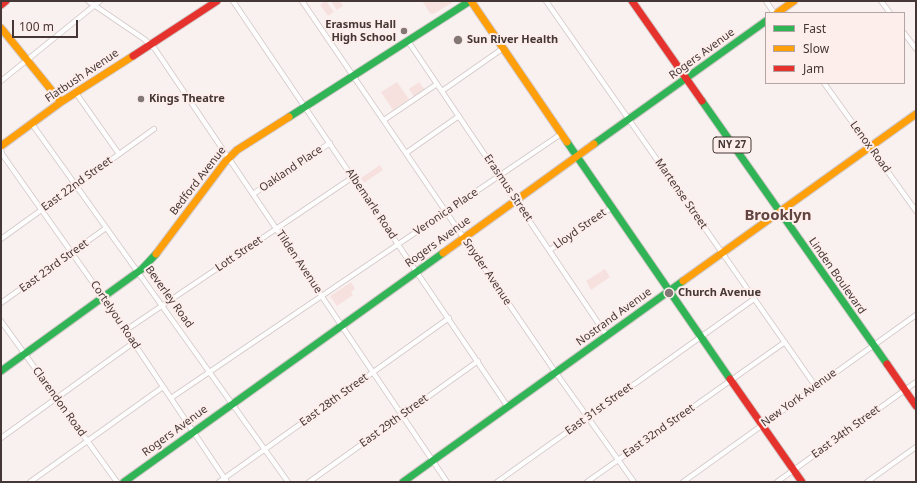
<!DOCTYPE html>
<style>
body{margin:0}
#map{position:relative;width:917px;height:483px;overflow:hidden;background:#f9f1f0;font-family:"Noto Sans",sans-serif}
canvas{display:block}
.frame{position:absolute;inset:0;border:2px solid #453735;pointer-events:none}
.legend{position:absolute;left:765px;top:12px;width:140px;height:72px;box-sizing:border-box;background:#fdeeec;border:1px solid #b3a5a3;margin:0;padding:5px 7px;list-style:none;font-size:12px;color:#453735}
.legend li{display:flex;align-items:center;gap:8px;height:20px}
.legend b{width:20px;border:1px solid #b3a5a3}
.scale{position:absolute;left:12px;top:20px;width:66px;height:18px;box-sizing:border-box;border:2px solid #453735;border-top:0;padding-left:5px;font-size:12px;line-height:14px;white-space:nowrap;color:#453735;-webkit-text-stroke:3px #fdeeec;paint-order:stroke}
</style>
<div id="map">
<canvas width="917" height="483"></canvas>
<div class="frame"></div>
<ul class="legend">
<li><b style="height:5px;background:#30b455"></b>Fast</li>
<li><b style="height:5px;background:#ff9f0a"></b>Slow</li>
<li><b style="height:5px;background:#e5322d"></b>Jam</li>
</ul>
<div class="scale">100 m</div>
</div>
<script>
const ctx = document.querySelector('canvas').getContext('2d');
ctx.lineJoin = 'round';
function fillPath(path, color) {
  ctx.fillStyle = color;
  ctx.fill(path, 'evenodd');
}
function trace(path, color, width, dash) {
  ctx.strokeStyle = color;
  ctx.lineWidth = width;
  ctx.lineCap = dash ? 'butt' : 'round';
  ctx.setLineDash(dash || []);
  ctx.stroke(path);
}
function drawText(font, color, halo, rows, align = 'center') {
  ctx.font = font + ' "Noto Sans",sans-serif';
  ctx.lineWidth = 4;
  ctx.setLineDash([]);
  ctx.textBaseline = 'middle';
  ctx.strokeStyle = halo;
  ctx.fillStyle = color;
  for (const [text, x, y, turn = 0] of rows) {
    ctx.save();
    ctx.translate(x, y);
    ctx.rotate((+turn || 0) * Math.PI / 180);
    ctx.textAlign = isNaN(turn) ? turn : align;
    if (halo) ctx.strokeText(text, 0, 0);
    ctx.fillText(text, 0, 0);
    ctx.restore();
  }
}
const green = new Path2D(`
 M325 1H326L334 12 328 16 320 5Z
 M331 1H340L343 6 337 10Z
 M422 1H455L433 14 430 13Z
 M397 82 409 99 393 110 381 92Z
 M419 82 425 90 414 97 409 89Z
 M380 165 383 170 364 183 361 178Z
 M605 269 610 277 591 290 586 281Z
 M351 282 355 289 351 292 353 295 337 306 330 296Z`);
const street = new Path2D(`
 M88 1 144 39 155 49 447 482
 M233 1 508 407
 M302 1 556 373 634 482
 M546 1 816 387
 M766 1 774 13
 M881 1 890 13
 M904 33 916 49
 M408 41 607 336
 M1 81 100 1
 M824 83 916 211
 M442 91 502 49
 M76 93 119 154
 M384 120 437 84
 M32 124 288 482
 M1 149 2 154 103 297 227 482
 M406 153 459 116
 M253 194 330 143
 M1 239 154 129
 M550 250 611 208
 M1 303 106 228
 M1 321 117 482
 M126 330 353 177
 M171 398 561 134
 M1 438 133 343
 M30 482 163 387
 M219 482 449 318
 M309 482 478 361
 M497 482 754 299
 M587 482 785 342
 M683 482 916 315
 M777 482 916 382
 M867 482 916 447`);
const fast = new Path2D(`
 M702 101 887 364
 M289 117 470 1
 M567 142 730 379
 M594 144 766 21
 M1 371 142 269 156 254
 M124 482 443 253
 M403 482 683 281`);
const slow = new Path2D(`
 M471 1 567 142
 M777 13 794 1
 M1 28 61 102
 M1 146 61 102 133 56
 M443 253 594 144
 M156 254 225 162 237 150 289 117
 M683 281 916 114`);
const jam = new Path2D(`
 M632 1 702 101
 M1 5 6 1
 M133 56 217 1
 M887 364 916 406
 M730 379 802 482`);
const markers = [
 [404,31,4,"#847876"],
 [458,40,5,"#847876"],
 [141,99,4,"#847876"],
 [669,293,5,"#847876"]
];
const shields = [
 [732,145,38]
];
const shieldNames = [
 ["NY 27",732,145]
];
const poiNames = [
 ["Erasmus Hall",396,25,"right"],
 ["High School",396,38,"right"],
 ["Sun River Health",467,40],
 ["Kings Theatre",149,99],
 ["Church Avenue",678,293]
];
const streetNames = [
 ["Rogers Avenue",702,54,-36],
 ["Flatbush Avenue",82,76,-34],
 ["Lenox Road",870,147,54],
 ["Oakland Place",291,169,-34],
 ["Bedford Avenue",198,181,-52],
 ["East 22nd Street",77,184,-36],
 ["Erasmus Street",508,188,56],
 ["Martense Street",681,194,55],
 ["Albemarle Road",371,204,56],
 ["Veronica Place",446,212,-34],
 ["Lloyd Street",580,229,-35],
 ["Rogers Avenue",438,242,-36],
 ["Lott Street",239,254,-34],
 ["Tilden Avenue",299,262,56],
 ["East 23rd Street",54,266,-36],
 ["Snyder Avenue",487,272,56],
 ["Linden Boulevard",837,276,55],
 ["Beverley Road",169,297,54],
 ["Cortelyou Road",115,315,56],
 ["Nostrand Avenue",614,317,-36],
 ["New York Avenue",799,398,-36],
 ["East 28th Street",334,400,-36],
 ["Clarendon Road",59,402,54],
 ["East 31st Street",599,409,-36],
 ["East 29th Street",394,421,-36],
 ["Rogers Avenue",175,431,-36],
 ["East 32nd Street",659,431,-35],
 ["East 34th Street",846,432,-36]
];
const districtNames = [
 ["Brooklyn",778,216]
];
fillPath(green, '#f7e1de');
trace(street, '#d1c7c6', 6);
trace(fast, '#d1c7c6', 9);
trace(slow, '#d1c7c6', 9);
trace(jam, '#d1c7c6', 9);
trace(street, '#fefdfd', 4.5);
trace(fast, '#30b455', 7);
trace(slow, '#ff9f0a', 7);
trace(jam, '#e5322d', 7);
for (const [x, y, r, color] of markers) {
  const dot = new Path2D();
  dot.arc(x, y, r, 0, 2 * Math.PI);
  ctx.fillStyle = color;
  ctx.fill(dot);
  trace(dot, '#fdeeec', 1.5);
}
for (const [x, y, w] of shields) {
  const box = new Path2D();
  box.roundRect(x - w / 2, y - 8, w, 16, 3);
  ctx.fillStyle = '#fdeeec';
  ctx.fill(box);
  trace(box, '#453735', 1);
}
drawText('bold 10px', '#453735', null, shieldNames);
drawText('bold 11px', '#453735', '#fdeeec', poiNames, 'left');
drawText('11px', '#453735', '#fdeeec', streetNames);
drawText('bold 15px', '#614440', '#fdeeec', districtNames);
</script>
